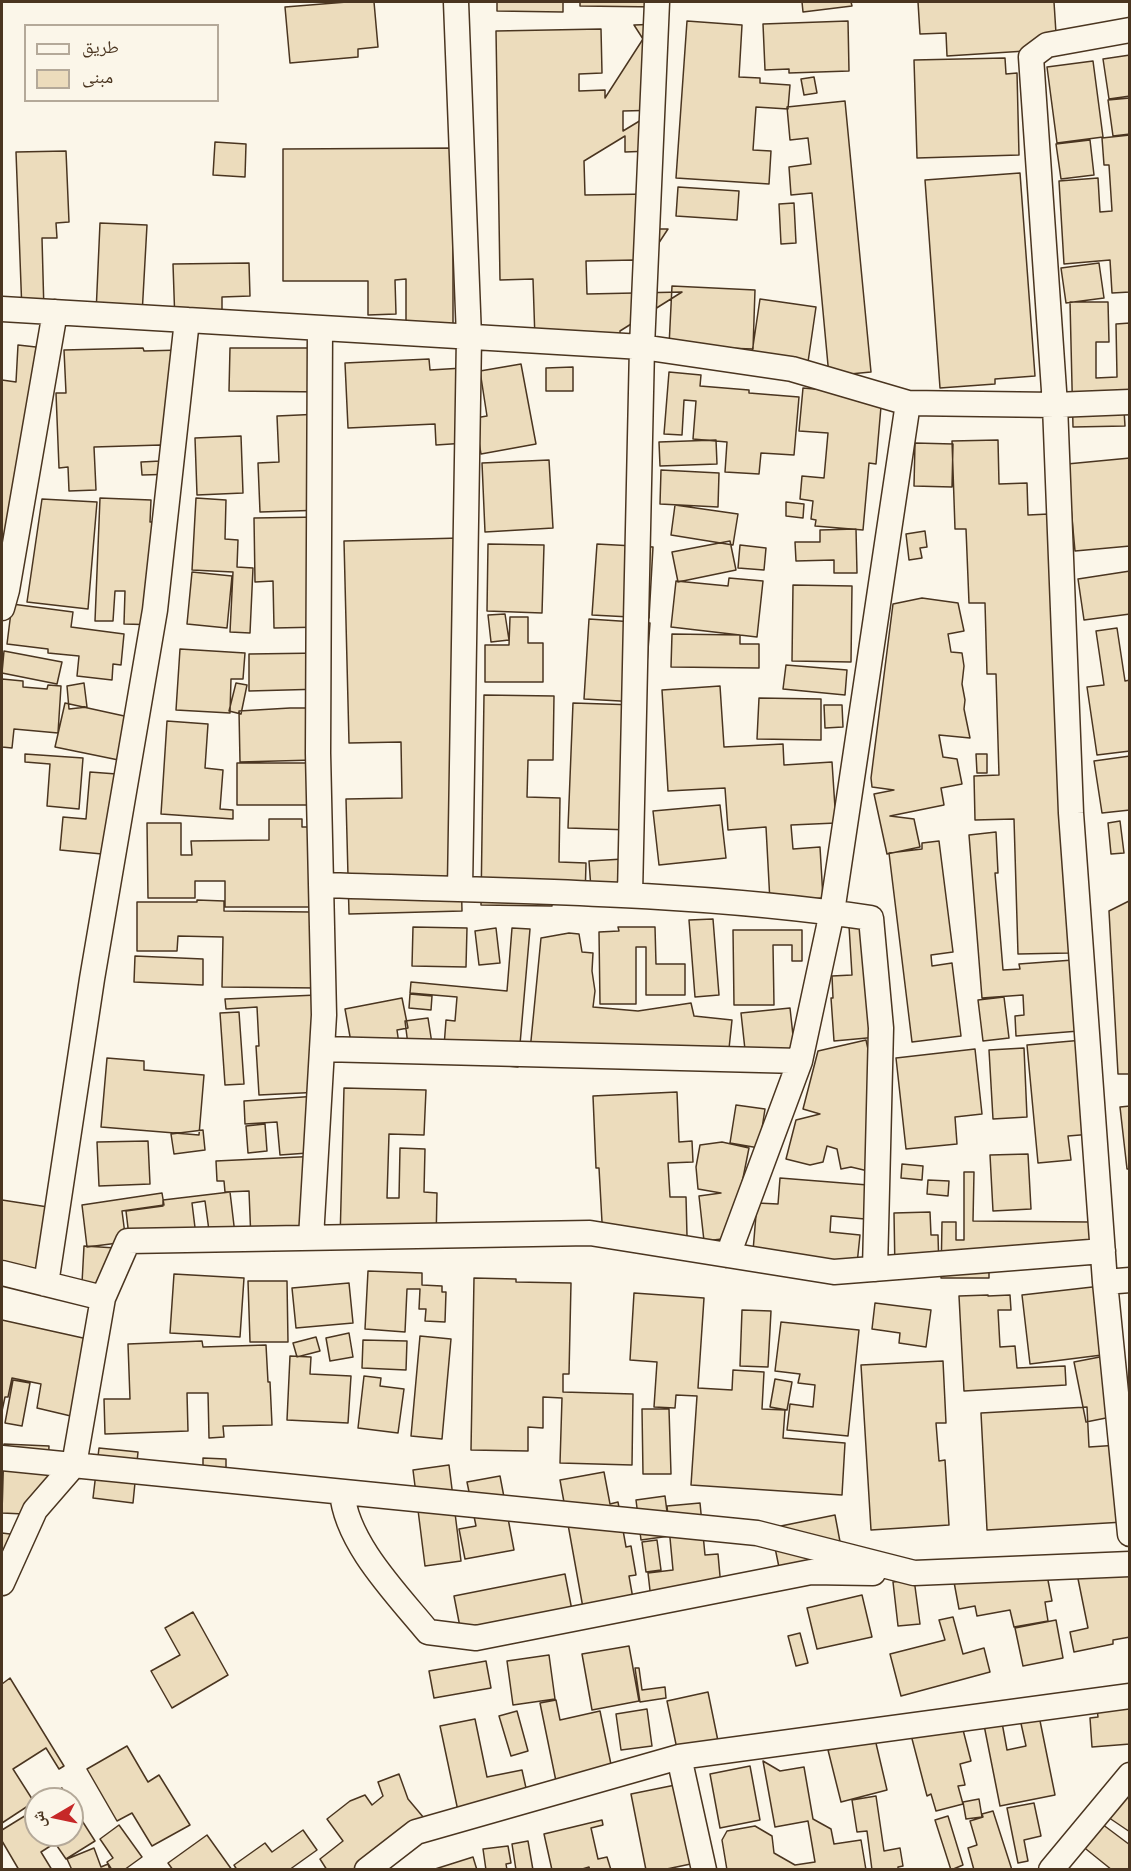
<!DOCTYPE html>
<meta charset="utf-8">
<style>
body{margin:0}
#map{position:relative;width:1131px;height:1871px;overflow:hidden;background:#fbf6e9;font-family:Commissioner,"Noto Naskh Arabic",sans-serif}
canvas{display:block}
.frame{position:absolute;inset:0;border:3px solid #4a3520;pointer-events:none}
.legend{position:absolute;left:24px;top:24px;width:195px;height:78px;box-sizing:border-box;background:#fbf6e9;border:2px solid #b4a999;margin:0;padding:8px 10px;list-style:none;font-size:18px;color:#4a3520}
.legend li{display:flex;align-items:center;gap:12px;height:30px}
.legend b{width:30px;border:2px solid #b4a999}
.north{position:absolute;left:24px;top:1787px;width:60px;height:60px;box-sizing:border-box;background:#fbf6e9;border:2px solid #b4a999;border-radius:50%;rotate:261deg;font-size:16px;font-weight:700;line-height:24px;text-align:center;color:#4a3520}
.north::after{content:'';display:block;margin:auto;width:21px;height:27px;background:#c62828;clip-path:polygon(50% 0,100% 100%,50% 72%,0 100%)}
</style>
<div id="map">
<canvas width="1131" height="1871"></canvas>
<div class="frame"></div>
<ul class="legend">
<li><b style="height:8px;background:#fbf6e9"></b>طريق</li>
<li><b style="height:16px;background:#ecdcbc"></b>مبنى</li>
</ul>
<div class="north">ش</div>
</div>
<script>
const ctx = document.querySelector('canvas').getContext('2d');
ctx.lineJoin = 'round';
function fillPath(path, color) {
  ctx.fillStyle = color;
  ctx.fill(path, 'evenodd');
}
function trace(path, color, width, dash) {
  ctx.strokeStyle = color;
  ctx.lineWidth = width;
  ctx.lineCap = dash ? 'butt' : 'round';
  ctx.setLineDash(dash || []);
  ctx.stroke(path);
}
const building = new Path2D(`
 M347 2H374L378 47 358 49V57L290 63 285 7Z
 M497 2H563V12L497 11Z
 M580 2H659V7L580 6Z
 M802 2H851L852 6 803 12Z
 M918 2H1054L1057 49 947 56 946 33 920 34Z
 M687 21 742 25 739 77 760 78V83L790 85 788 109 756 107 753 150 771 151 769 184 676 178Z
 M848 21 849 71 789 73V69L765 70 763 24Z
 M661 24 662 110 623 111V131L651 114V151L625 152V136L584 161 585 195 650 194V229H668L635 279V260L586 261 587 294 682 292 620 331V339L535 340 533 279 500 280 496 31 601 29 602 73 579 74V91L605 90V98L643 39 634 25Z
 M1130 55V96L1109 99 1103 59Z
 M1005 58 1006 74 1017 73 1019 155 917 158 914 60Z
 M1093 61 1103 137 1057 143 1047 67Z
 M814 77 817 93 804 95 801 79Z
 M1130 98V134L1113 136 1108 100Z
 M845 101 871 372 829 376 812 193 791 195 789 167 811 164 808 138 790 140 787 107Z
 M1130 135V292L1112 293 1110 260 1064 264 1059 181 1098 178 1100 212 1112 211 1109 165H1104L1102 138Z
 M1090 140 1094 175 1061 179 1056 144Z
 M215 142 246 144 245 177 213 175Z
 M458 148 459 230H453V327H406V279L395 280 396 314 368 315V281H283V149Z
 M66 151 69 222 56 223 57 238H42L44 312H22L16 152Z
 M1020 173 1035 376 995 379V384L940 388 925 180Z
 M678 187 739 191 737 220 676 216Z
 M794 203 796 243 781 244 779 204Z
 M100 223 147 225 142 315 96 313Z
 M249 263 250 296 222 297V322L175 323 173 264Z
 M1099 263 1104 298 1066 303 1061 268Z
 M672 286 755 290 753 349 669 346Z
 M760 299 816 307 808 362 752 353Z
 M1070 302H1108L1109 342H1096V378L1117 377 1116 324 1130 323V410H1124L1125 426 1073 427Z
 M18 345 36 347 19 577 2 576V380L16 382Z
 M143 348 144 351 181 350 179 474 142 475 141 462 161 461V445L94 447 96 490 69 491 68 467 59 468 56 393H66L64 350Z
 M230 348H326V392L229 391Z
 M429 359 430 370 463 368 466 443 436 445 435 424 348 428 345 363Z
 M521 364 536 444 481 454 475 418 487 416 480 371Z
 M573 367V391H546V368Z
 M669 372 701 375 700 386 749 390V393L799 397 794 455 761 453 759 474 725 472 727 442 693 439 696 401 684 400 682 435 664 434Z
 M803 388 882 395 876 464 869 463 863 530 815 526 816 520 811 519 813 501 800 499 802 476 824 478 828 433 799 431Z
 M321 414 325 510 260 512 258 463 279 462 277 416Z
 M241 436 243 493 197 495 195 438Z
 M716 440 717 464 660 466 659 442Z
 M998 440 999 484 1027 483 1028 515 1049 514 1069 953 1018 954 1014 819 975 820 974 776 999 775 996 674H987L985 603H969L966 529H955L952 441Z
 M915 443 953 444 952 487 914 486Z
 M1130 458V546L1075 551 1067 464Z
 M549 460 553 528 485 532 482 463Z
 M661 470 719 473 718 507 660 504Z
 M100 498 151 500 150 522H159L160 625 124 624 125 591H115L113 621H95Z
 M196 498 226 500 225 539 238 540 237 567 253 568 250 633 230 632 233 572 192 570Z
 M42 499 97 502 88 609 27 602Z
 M786 502 804 504 803 518 786 516Z
 M675 505 738 514 733 545 671 535Z
 M322 517 323 627 274 628 273 581 255 582 254 518Z
 M856 529 857 573H834V560L796 561 795 542H820V530Z
 M925 531 927 547 920 548 922 558 909 560 906 534Z
 M460 538 458 749 462 911 349 914 346 799 402 798 401 742 349 743 344 541Z
 M730 541 736 570 678 582 672 552Z
 M488 544 544 545 542 613 487 611Z
 M597 544 653 547 649 618 592 615Z
 M740 545 766 548 764 570 738 568Z
 M1130 571V614L1084 620 1078 579Z
 M192 572 232 576 227 628 187 624Z
 M729 578 763 581 757 637 671 627 676 581 728 586Z
 M793 585 852 586 851 662 792 661Z
 M922 598 958 603 964 631 948 634 951 652 962 653 964 666 962 684 965 700 964 709 970 738 939 735 943 757 957 759 962 784 941 788 944 805 890 816 914 819 920 847 887 854 874 794 894 790 872 787 871 778 893 604Z
 M12 604 73 612 71 627 124 634 121 665 113 664 112 680 77 676 79 656 48 653V649L7 644Z
 M505 614 509 640 491 642 488 615Z
 M510 617H528V643H543V682H485V645H509Z
 M589 619 650 623 647 664 641 663 638 702 584 699Z
 M1117 628 1125 681 1130 680V751L1097 755 1087 687 1104 685 1096 631Z
 M672 634 740 635V644H759V668L671 667Z
 M180 649 245 653 243 679H231L230 713 176 710Z
 M4 651 62 662 57 684 2 673Z
 M322 653 323 689 249 691V654Z
 M786 665 847 670 845 695 783 689Z
 M2 679 23 681V687L47 689 48 685 61 686 58 733 14 729 12 748 2 747Z
 M84 683 87 707 69 709 67 686Z
 M236 683 247 685 241 714 229 711Z
 M720 686 724 747 783 744 784 765 832 762 836 823 791 825 793 849 820 847 823 898 770 902 766 827 728 830 725 788 668 791 662 690Z
 M484 695 554 696 553 760H528L527 797 560 798 559 862 586 863 585 898 552 897V906L481 905Z
 M759 698 821 699V740L757 739Z
 M65 703 147 721 138 764 55 747Z
 M573 703 636 705 631 830 568 828Z
 M824 705H842L843 727 825 728Z
 M290 708H313L314 760 240 762 239 711Z
 M167 721 208 724 205 768 223 770 220 809 233 810V819L161 814Z
 M25 754 83 758 79 809 47 806 50 764 25 762Z
 M976 754H987V773H977Z
 M1130 756V810L1102 813 1094 761Z
 M237 763H317V805H237Z
 M90 772 130 775 123 856 60 850 63 817 86 819Z
 M720 805 726 858 659 865 653 811Z
 M269 819H302V827H324V907H225V881H195V898H148L147 823H181V855H192L191 841 269 840Z
 M1120 821 1124 853 1111 854 1108 823Z
 M996 832 998 873H995L1003 970 1020 969 1019 964 1073 960 1079 1031 1016 1036 1015 1016 1024 1015 1023 995 982 998 969 835Z
 M939 841 953 952 931 955 932 966 952 963 961 1036 912 1042 889 853 922 849V843Z
 M623 859 625 886 592 903 589 861Z
 M197 900 224 901V911L310 912V932H319L318 988 222 987 223 937 178 936 177 951H137V902H197Z
 M1129 901 1130 1074H1118L1109 911Z
 M713 919 719 995 695 997 689 920Z
 M870 925 878 1037 834 1041 831 998H833L832 976 852 975 849 926Z
 M413 927 467 928 466 967 412 966Z
 M618 927H655L656 964H685V995H646V947H636V1004H600L599 932 619 931Z
 M496 928 500 963 479 965 475 931Z
 M512 928 530 929 518 1067 443 1060 446 1020 455 1021 457 997 410 993 411 982 507 991Z
 M733 930H802V961H792V945H773L774 1005H734Z
 M569 933 579 934 582 952 593 953 592 971 595 991 593 1007 638 1011 691 1003 694 1016 732 1020 728 1058 529 1061 541 938Z
 M135 956 203 959V985L134 982Z
 M410 994 432 996 431 1010 409 1008Z
 M317 995 322 1092 259 1095 256 1046H259L257 1007 226 1009 225 999Z
 M1004 997 1009 1038 983 1041 978 1000Z
 M402 998 408 1028 397 1030 399 1044 353 1053 345 1009Z
 M790 1008 796 1063 747 1068 741 1013Z
 M239 1012 244 1084 225 1085 220 1013Z
 M428 1018 433 1050 409 1053 405 1021Z
 M866 1040 877 1090 868 1171 851 1167 841 1169 837 1149 827 1146 823 1162 810 1165 786 1159 796 1120 820 1114 803 1109 818 1051Z
 M1083 1040 1092 1134 1068 1136 1071 1160 1038 1163 1027 1045Z
 M1024 1048 1027 1117 993 1119 989 1050Z
 M975 1049 982 1114 955 1117 957 1144 906 1149 896 1058Z
 M107 1058 144 1061V1070L204 1075 199 1135 101 1127Z
 M344 1088 426 1090 424 1135 389 1134 387 1198H399L400 1148 425 1149 424 1192 437 1193 436 1243 340 1240Z
 M677 1092 679 1142 692 1141 693 1162 668 1163 670 1197H686L687 1236 603 1240 599 1168H596L593 1096Z
 M318 1096 322 1152 280 1155 277 1122 245 1124 244 1101Z
 M736 1105 765 1109 759 1148 730 1143Z
 M1130 1106V1169H1127L1120 1107Z
 M265 1124 267 1151 248 1153 246 1126Z
 M203 1130 205 1150 174 1154 171 1134Z
 M148 1141 150 1184 99 1186 97 1142Z
 M722 1142 749 1148 731 1238 704 1241 699 1196 721 1193 698 1189 696 1167 700 1145Z
 M1028 1154 1031 1209 993 1211 990 1155Z
 M320 1156 323 1237 251 1240 249 1191 225 1192 224 1181H217L216 1161Z
 M902 1164 923 1166 922 1180 901 1178Z
 M964 1172H974L973 1221 1089 1222 1102 1255 989 1253V1278H941L942 1222H956V1240H964Z
 M780 1178 868 1185 865 1219 831 1216 830 1232 860 1235 857 1264 752 1263 757 1203 778 1204Z
 M928 1180 949 1181 948 1196 927 1194Z
 M230 1192 235 1234 210 1238 205 1201 192 1203 197 1244 131 1253 126 1211 163 1206V1200Z
 M162 1193 164 1205 122 1211 126 1242 87 1247 82 1205Z
 M2 1200 48 1207 56 1279 2 1272Z
 M930 1212 931 1235H938L939 1270 895 1271 894 1213Z
 M84 1246 116 1248 114 1285 82 1283Z
 M368 1271 422 1273V1285L442 1286V1292H446L445 1322 425 1321 426 1309H419L420 1289H407L405 1332 365 1329Z
 M174 1274 244 1278 240 1337 170 1333Z
 M474 1278 516 1279V1282L571 1283 569 1374H563V1392L633 1394 632 1465 560 1463 562 1398 543 1397V1428L528 1427V1451L471 1450Z
 M248 1281H287L288 1342H250Z
 M349 1283 353 1323 296 1328 292 1288Z
 M1110 1285 1118 1353 1030 1364 1022 1295Z
 M634 1293 704 1298 698 1388 732 1390 733 1370 764 1372 762 1409 785 1410 783 1438 845 1443 842 1495 691 1485 697 1396 676 1395 675 1408 654 1407 657 1362 630 1360Z
 M988 1295V1296L1010 1295 1011 1310H998L1000 1347 1015 1346 1017 1368 1065 1366 1066 1385 964 1391 959 1296Z
 M875 1303 931 1310 926 1347 899 1343 900 1333 872 1329Z
 M742 1310 771 1311 768 1367 740 1366Z
 M2 1320 92 1340 75 1417 37 1408 41 1384 12 1378 8 1397H5L2 1411Z
 M781 1322 859 1330 848 1436 787 1430 790 1404 813 1407 815 1385 798 1383 800 1374 775 1371Z
 M349 1333 353 1357 330 1361 326 1338Z
 M420 1336 451 1339 442 1439 411 1436Z
 M316 1337 320 1351 297 1357 293 1343Z
 M363 1340 407 1341 406 1370 362 1368Z
 M202 1341 203 1347 266 1345 268 1382H270L272 1425 223 1426 224 1437 209 1438 208 1393H187L188 1431 105 1434 104 1399H130L128 1344Z
 M1110 1355 1121 1415 1086 1422 1074 1362Z
 M290 1356 311 1357 310 1374 351 1376 348 1423 287 1420Z
 M943 1361 946 1423H936L939 1461 945 1460 949 1525 871 1530 861 1365Z
 M364 1376 381 1378 380 1386 404 1389 398 1433 358 1428Z
 M775 1379 792 1382 787 1410 770 1407Z
 M13 1380 30 1383 22 1426 5 1423Z
 M1087 1407 1089 1447 1119 1445 1124 1522 987 1530 981 1413Z
 M642 1409H669L671 1474H643Z
 M4 1444 49 1446 46 1515 2 1513Z
 M99 1448 138 1452 133 1503 93 1498Z
 M203 1458 226 1459V1486L203 1485Z
 M449 1465 461 1561 425 1566 413 1470Z
 M604 1472 610 1504 618 1502 626 1547 631 1546 636 1575 629 1576 635 1610 585 1619 560 1480Z
 M500 1476 514 1550 465 1559 459 1529 476 1526 467 1482Z
 M665 1496 670 1536 641 1540 636 1500Z
 M700 1503 705 1555 718 1554 722 1598 652 1608 648 1573 673 1570 667 1506Z
 M835 1515 844 1563 783 1587 771 1528Z
 M2 1533 10 1534 8 1557H2Z
 M657 1540 661 1570 646 1572 642 1542Z
 M1130 1553V1637L1113 1640V1644L1074 1652 1070 1632 1088 1628 1075 1564Z
 M1045 1565 1052 1601 1045 1602 1048 1621 1014 1627 1010 1610 977 1616 975 1606 959 1609 954 1582Z
 M565 1574 575 1626 464 1648 454 1596Z
 M914 1579 920 1624 898 1626 893 1582Z
 M862 1595 872 1637 817 1649 807 1608Z
 M193 1612 228 1675 172 1708 151 1671 180 1655 165 1628Z
 M953 1617 963 1654 984 1648 990 1672 901 1696 890 1654 945 1640 939 1620Z
 M1056 1620 1063 1658 1023 1666 1015 1628Z
 M800 1633 808 1663 796 1666 788 1636Z
 M629 1646 639 1701 592 1710 582 1654Z
 M549 1655 555 1699 513 1705 507 1661Z
 M486 1661 491 1688 434 1698 429 1671Z
 M635 1668H639L642 1690 665 1687 666 1698 640 1702Z
 M10 1678 64 1766 59 1769 46 1748 13 1769 34 1802 2 1823V1684Z
 M708 1692 718 1741 677 1749 667 1701Z
 M1095 1693 1130 1702V1744L1092 1747 1090 1718 1098 1717Z
 M556 1700 560 1720 600 1711 614 1779 558 1791 540 1703Z
 M1037 1706 1055 1795 1000 1806 983 1720 1001 1717 1007 1750 1026 1746 1018 1710Z
 M647 1709 652 1746 621 1750 616 1714Z
 M517 1711 528 1751 511 1756 499 1716Z
 M475 1719 487 1777 522 1770 530 1806 461 1825 440 1726Z
 M961 1722 971 1761 960 1764 965 1785 958 1786 963 1804 936 1811 931 1794 927 1796 911 1735Z
 M875 1739 887 1790 841 1802 828 1750Z
 M127 1746 148 1782 159 1775 190 1825 152 1846 132 1813 117 1821 87 1769Z
 M763 1761 780 1771 804 1767 813 1819 831 1829 834 1844 861 1840 866 1870H727L722 1840 727 1831 755 1826 772 1836 774 1853 795 1865 815 1862 808 1821 775 1827Z
 M1130 1761V1832L1096 1809Z
 M750 1766 760 1820 720 1828 710 1774Z
 M399 1774 408 1799 429 1824 368 1870H327L320 1859 343 1841 327 1819 350 1801 365 1795 372 1805 383 1796 378 1782Z
 M690 1782 705 1861 662 1870H646L631 1794Z
 M62 1788 68 1799H45Z
 M876 1796 884 1851 900 1848 903 1866 898 1867V1870H872L867 1831 857 1832 852 1800Z
 M979 1799 982 1817 966 1819 963 1802Z
 M1034 1803 1041 1836 1024 1840 1028 1861 1018 1863 1007 1808Z
 M36 1804V1835H72V1805L95 1841 66 1859 55 1843 41 1852 52 1870H19L2 1841V1830L36 1809 34 1806Z
 M993 1811 1012 1870H974L968 1848 977 1845 970 1821 983 1817 982 1814Z
 M948 1816 963 1865 951 1870 935 1820Z
 M1094 1818 1130 1845 1129 1870H1112L1076 1841Z
 M602 1820 603 1825 591 1828 598 1859 607 1857 611 1870H590L589 1867 579 1870H552L544 1834Z
 M119 1825 142 1857 124 1870H112L107 1862 113 1858 100 1839Z
 M303 1830 317 1850 289 1870H237L234 1865 265 1843 272 1852Z
 M207 1835 232 1870H173L168 1863Z
 M528 1841 533 1870H516L512 1844Z
 M508 1846 511 1863 506 1864 507 1870H486L483 1849Z
 M94 1848 101 1867 108 1864 110 1870H72L67 1859Z
 M473 1857 477 1870H432Z`);
const street = new Path2D(`
 M456 2 469 337 460 889
 M1130 30 1047 45 1031 57 1055 405 1071 813 1105 1282 1130 1534
 M2 309 642 347 792 369 908 403 1055 405 1130 402
 M2 608 7 590 55 312
 M321 885C503 891 690 891 871 918L881 1028 875 1269
 M630 894 642 347 657 2
 M322 1049 800 1061
 M311 1238 324 1015 318 753 320 328
 M728 1255 800 1061 832 912 908 403
 M2 1273 103 1298
 M1105 1282 1130 1280
 M46 1284 92 979 155 610 187 320
 M2 1458 757 1533 914 1573 1130 1564
 M342 1492C346 1543 397 1594 428 1632L476 1638 811 1572 873 1573
 M2 1583 35 1510 74 1465 103 1298 128 1241 590 1233 834 1272 1103 1251
 M679 1757 704 1870
 M367 1870 416 1832 679 1757 1130 1696
 M1051 1870 1130 1775`);
fillPath(building, '#ecdcbc');
trace(building, '#4a3520', 1.5);
trace(street, '#4a3520', 27);
trace(street, '#fbf6e9', 24);
</script>
